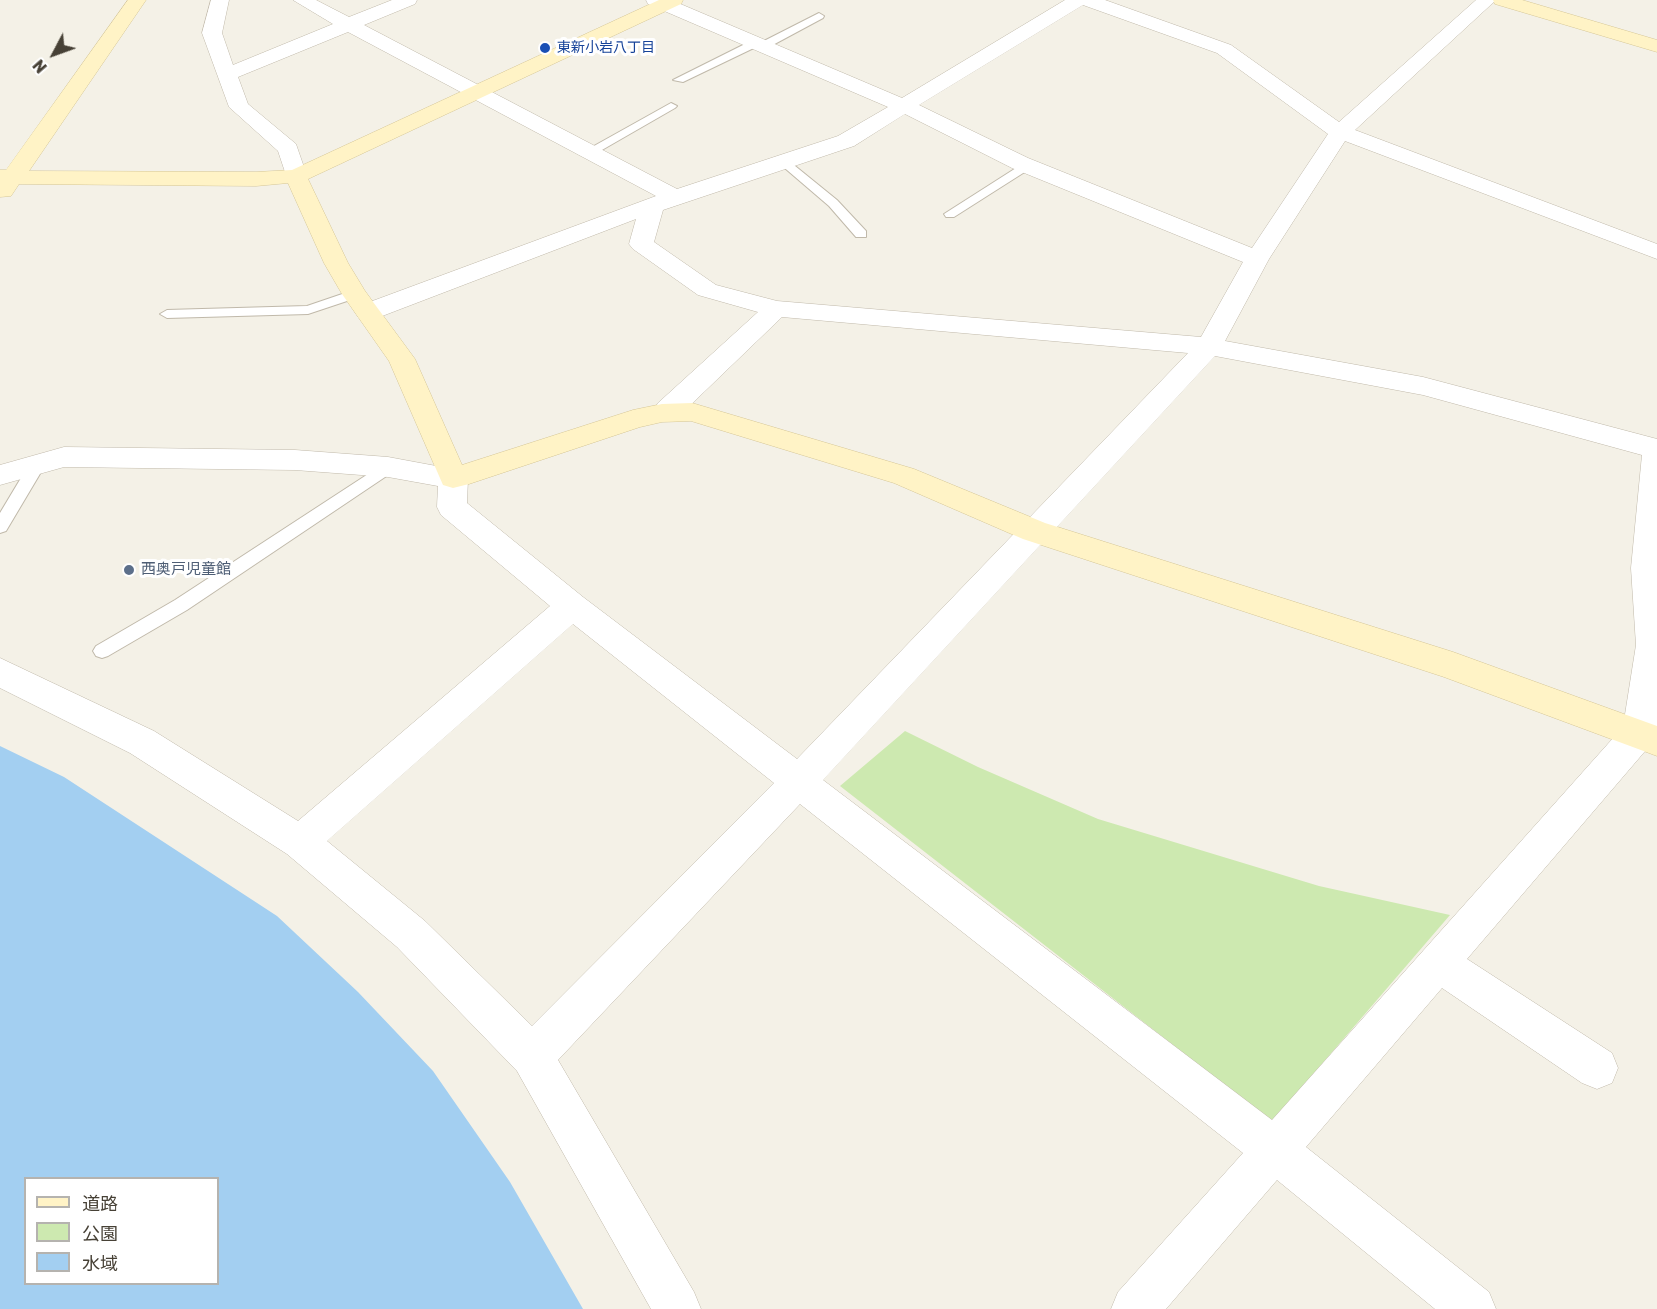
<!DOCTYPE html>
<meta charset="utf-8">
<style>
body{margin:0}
#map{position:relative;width:1657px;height:1309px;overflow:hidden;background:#f4f1e7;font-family:Rubik,"Noto Sans JP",sans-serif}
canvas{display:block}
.legend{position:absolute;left:24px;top:1177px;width:195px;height:108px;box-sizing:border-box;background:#fff;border:2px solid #b5b3af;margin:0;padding:8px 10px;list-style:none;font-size:18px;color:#474136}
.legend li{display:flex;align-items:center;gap:12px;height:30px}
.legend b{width:30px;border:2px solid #b5b3af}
.north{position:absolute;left:24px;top:24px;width:60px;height:60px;-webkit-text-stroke:4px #fff;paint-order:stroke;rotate:229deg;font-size:16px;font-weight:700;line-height:24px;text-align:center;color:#474136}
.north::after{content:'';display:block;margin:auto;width:21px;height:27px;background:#474136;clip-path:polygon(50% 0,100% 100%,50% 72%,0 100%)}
</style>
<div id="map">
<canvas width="1657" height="1309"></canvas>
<ul class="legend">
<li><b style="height:8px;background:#fff3c6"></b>道路</li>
<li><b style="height:16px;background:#cde9b0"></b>公園</li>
<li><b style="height:16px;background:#a3cff1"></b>水域</li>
</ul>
<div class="north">N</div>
</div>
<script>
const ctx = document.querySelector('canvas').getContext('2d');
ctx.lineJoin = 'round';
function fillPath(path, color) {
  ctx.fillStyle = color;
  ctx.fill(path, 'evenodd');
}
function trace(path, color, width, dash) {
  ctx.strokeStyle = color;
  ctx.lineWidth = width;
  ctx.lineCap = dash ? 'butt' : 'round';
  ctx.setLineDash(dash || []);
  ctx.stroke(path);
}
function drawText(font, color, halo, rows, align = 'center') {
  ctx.font = font + ' Rubik,"Noto Sans JP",sans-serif';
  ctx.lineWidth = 6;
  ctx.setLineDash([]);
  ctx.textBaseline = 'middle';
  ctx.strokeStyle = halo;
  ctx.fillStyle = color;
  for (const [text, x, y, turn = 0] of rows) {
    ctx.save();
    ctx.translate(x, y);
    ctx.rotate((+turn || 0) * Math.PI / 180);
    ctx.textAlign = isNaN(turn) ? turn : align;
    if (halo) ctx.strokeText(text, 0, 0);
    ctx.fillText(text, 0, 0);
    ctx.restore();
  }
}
const green = new Path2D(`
 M905 731 978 767 1098 819 1319 886 1450 915 1272 1122 840 786Z`);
const water = new Path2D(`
 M0 746 64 777 277 916 358 992 433 1071 510 1182 583 1309H0ZM26 1178H218V1284H26Z`);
const lane = new Path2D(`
 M819 13 824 16 823 18 769 47H761L760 45 683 82 673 80 753 40 762 42Z
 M671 103 677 106 675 108 595 154 585 151Z
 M784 157 837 200 866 231V237H856L829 206 780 164V158Z
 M1027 161 1031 162V168L954 217H946L944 214Z
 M354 290 359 291V297L308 314 167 318 160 314 167 310 307 306Z
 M39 456 47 462 6 531 0 533V513L33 458Z
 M388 461 394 463 396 467 394 471 187 610 108 656 102 658 96 656 93 651 96 646 175 600Z`);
const street = new Path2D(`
 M211 0H229L222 33 233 65 333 24 293 0H316L349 17 392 0H417L415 4 364 25 677 189 838 136 888 107 648 4 646 0H671L902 98 1065 0H1105L1231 45 1339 122 1476 0H1496L1355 130 1657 244V259L1345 141 1269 259 1225 341 1423 377 1657 439V734L1652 743 1467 959 1612 1053 1618 1068 1612 1083 1597 1089 1582 1083 1442 988 1306 1147 1489 1292 1496 1309H1435L1277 1180 1166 1309H1111L1118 1292 1243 1153 800 804 558 1060 694 1292 701 1309H651L517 1071 397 947 287 854 130 753 0 688V658L154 731 298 821 550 606 441 515 437 507 438 486 388 477 295 470 64 467 0 485V465L64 447 295 450 388 457 463 471 468 478 467 503 583 597 797 759 1188 353 782 317 678 417 668 419 658 417 654 410 658 403 758 312 698 295 633 249 629 244 636 219 377 318 368 320 359 318 355 312 359 306 656 196 348 32 238 77 248 104 296 144 307 176 304 181H288L278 151 229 107 202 33ZM1083 5 1217 53 1328 134 1252 248 1028 158 919 105ZM905 114 1012 168 1243 262 1201 337 777 301 716 285 654 242 663 210 854 146ZM1215 356 1423 395 1642 455 1631 568 1636 645 1623 727 1272 1120 823 780ZM573 624 774 783 532 1026 425 921 327 841Z`);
const secondary = new Path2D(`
 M128 0H146L29 171 256 172 292 170 659 0H683L681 4 308 179 348 263 365 291 415 359 462 465 633 410 662 404 692 403 914 469 1045 523 1453 652 1657 726V756L1444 677 1023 539 894 483 691 421 662 422 640 427 469 484 453 488 443 485 389 361 342 294 324 263 288 183 256 186 19 184 11 196 0 197V170H6Z
 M1493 0H1522L1657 40V52L1495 4Z`);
const markers = [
 [545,48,6,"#1a4fb4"],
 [129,570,6,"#5c6f8a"]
];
const farTransitnames = [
 ["東新小岩八丁目",557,48]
];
const serviceNames = [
 ["西奥戸児童館",141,570]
];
fillPath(green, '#cde9b0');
fillPath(water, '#a3cff1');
trace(lane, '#c0b9aa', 2);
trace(street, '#c0b9aa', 1);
trace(secondary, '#d5c697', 1);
fillPath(lane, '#fff');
fillPath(street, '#fff');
fillPath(secondary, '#fff3c6');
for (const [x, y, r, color] of markers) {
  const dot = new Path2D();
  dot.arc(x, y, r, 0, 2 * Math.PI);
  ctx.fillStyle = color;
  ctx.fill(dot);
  trace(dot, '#fff', 2);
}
drawText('14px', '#164399', '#fff', farTransitnames, 'left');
drawText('15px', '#4e5e75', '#fff', serviceNames, 'left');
</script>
